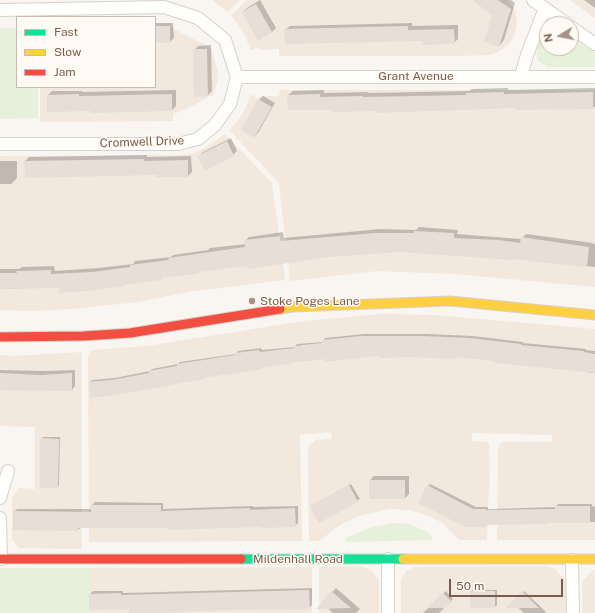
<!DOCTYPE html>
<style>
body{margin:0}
#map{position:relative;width:595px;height:613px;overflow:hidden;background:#f9f5f0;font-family:"Public Sans",sans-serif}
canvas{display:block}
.legend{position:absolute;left:16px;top:16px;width:140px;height:72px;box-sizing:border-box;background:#fffaf3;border:1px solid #cabbb1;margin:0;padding:5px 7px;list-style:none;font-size:12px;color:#7a5c4d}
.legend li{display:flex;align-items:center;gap:8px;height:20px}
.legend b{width:20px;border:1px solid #cabbb1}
.north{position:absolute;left:539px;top:16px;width:40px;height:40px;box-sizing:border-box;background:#fffaf3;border:1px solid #cabbb1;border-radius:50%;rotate:260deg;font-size:11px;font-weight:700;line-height:16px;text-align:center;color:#7a5c4d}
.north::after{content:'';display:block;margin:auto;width:14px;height:18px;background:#a69286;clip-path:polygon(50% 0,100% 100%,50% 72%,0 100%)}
.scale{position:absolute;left:449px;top:579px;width:114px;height:18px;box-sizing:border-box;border:2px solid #7a5c4d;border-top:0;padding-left:5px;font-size:12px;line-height:14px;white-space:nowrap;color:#7a5c4d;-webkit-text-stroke:3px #fffaf3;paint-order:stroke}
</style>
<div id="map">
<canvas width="595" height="613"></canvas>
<ul class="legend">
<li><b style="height:5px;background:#16e098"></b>Fast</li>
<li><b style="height:5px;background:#ffcf43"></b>Slow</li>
<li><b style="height:5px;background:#f24e42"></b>Jam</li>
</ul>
<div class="north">N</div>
<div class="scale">50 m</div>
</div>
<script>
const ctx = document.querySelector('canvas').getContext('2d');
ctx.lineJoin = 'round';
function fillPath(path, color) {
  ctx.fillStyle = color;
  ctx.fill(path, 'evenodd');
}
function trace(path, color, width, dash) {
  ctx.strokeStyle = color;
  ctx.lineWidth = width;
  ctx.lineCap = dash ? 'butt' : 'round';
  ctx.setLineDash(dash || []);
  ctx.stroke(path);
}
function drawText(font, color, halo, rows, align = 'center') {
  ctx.font = font + ' "Public Sans",sans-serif';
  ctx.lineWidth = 3;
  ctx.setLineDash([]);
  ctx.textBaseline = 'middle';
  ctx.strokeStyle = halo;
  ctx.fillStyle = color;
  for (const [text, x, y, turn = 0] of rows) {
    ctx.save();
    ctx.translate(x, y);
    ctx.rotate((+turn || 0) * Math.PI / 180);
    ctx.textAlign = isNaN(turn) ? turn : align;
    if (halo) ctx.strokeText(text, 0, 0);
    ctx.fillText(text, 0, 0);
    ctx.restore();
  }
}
const residential = new Path2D(`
 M212 0H240L228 12Z
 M247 0H507L510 2 516 13 517 22 515 35 509 44 498 52 489 55 457 56H279V49L260 50 258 47 251 51 246 38 237 23 231 15Z
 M570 0H595V18Z
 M155 23H171L172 28 211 48 218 72 217 82 213 96H207V98L180 112 173 113V121L40 122V87H155Z
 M280 90H595V287L456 274 378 271 290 281 279 183 229 130 235 124 243 113 248 102 250 94 258 99 260 96H279Z
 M225 134 272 183 285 280 188 292 138 302 71 309 34 311 0 310V156L178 155 194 153 205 148Z
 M381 314 434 315 595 329V540H497L498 449 501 442H552V435L472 433V441L486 442 489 443 490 485 488 502 487 540H459L443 523 429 516 410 510 390 509 359 516 340 525 319 541H309L308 447 315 440 332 439 331 432 300 435 302 541 89 542 88 356 92 350 146 346 304 321Z
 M82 352V549L19 548 12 540V499L18 488 35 489V427L0 426V355L13 356Z
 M357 566 366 568 372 571 379 580V613H319V567Z
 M547 566 555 569 564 579 566 585V613H401V579L406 571 414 567Z
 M312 567V613H89V568Z
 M595 569V613H582V585L584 579Z`);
const green = new Path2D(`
 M0 28H17V87H38V118L0 119Z
 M547 31V48H571V33L595 49V67H547L537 59C536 47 536 38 547 31Z
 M394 523 410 524 431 534 432 540 346 542 345 538 373 527Z
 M0 568H89V613H0Z`);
const shadow = new Path2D(`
 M260 0 276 28 272 32 243 12 247 8Z
 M474 0H511L515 3 504 40 499 46 494 14Z
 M584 0H595V8Z
 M155 23H173L174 38 170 42H155Z
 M412 23V26L458 25V39L454 43 285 30 290 26Z
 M211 45 212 91 208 95 195 96 194 50 198 46Z
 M508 88V90L595 88V106L593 108H332L288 95 293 91 324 90V93L368 92V93L469 91 472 89Z
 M176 90V106L172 110 48 95 52 91H82V92Z
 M263 96 275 103 258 133 254 137 259 100Z
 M231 138 237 151 233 155 199 156 203 152Z
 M147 155V157L191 156 192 172 188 176 25 161 29 157Z
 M0 161H17V178L11 184H0Z
 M419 227 458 230 457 234 521 239 526 234 593 243V244H595V267L512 258 511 259 400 251 329 256 248 265 200 271 198 273 162 277 160 279 60 287 0 289V269H19L22 267 54 266 55 271 98 268 133 264 135 261 171 257 173 255 208 250 210 248 246 244 245 241 249 237 283 232 284 238 380 229 416 230Z
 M364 334H426L473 336 523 342V343L586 349V350L595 351V373H589L590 371 455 356 380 355 325 358 264 366 262 368 90 382 92 380 115 378 150 371 152 369 178 364 180 362 236 354 238 351 261 348 262 350 294 347 297 344 323 342 325 338Z
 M0 370 44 371 75 370V386L72 390 0 389Z
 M43 437H60L59 485 58 487 41 439Z
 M374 476H409V494L405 498 370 480Z
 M351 484 360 499 319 522 311 506Z
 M430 484 476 507H488V509L556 507 558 504H592V506L595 507V522H549L487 524 485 526 428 486Z
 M95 502 163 503V509L253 506V507L298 506V523L295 526 81 527 78 530 14 529V512L17 509H92V505Z
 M312 588V605L309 608 90 609V594L93 591H123V593Z
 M336 588 360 609 356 613H333L322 603Z
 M472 590H497V605L495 607 471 592Z
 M446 591 453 599 439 613H423Z
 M524 591 546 612 545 613H524L513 603Z`);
const building = new Path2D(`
 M472 0H498L511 9 499 47 484 42 492 15Z
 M256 4 272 32 258 41 242 12Z
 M155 26H170V43H155Z
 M408 26V30L454 29 455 44 422 45V41L285 44 284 29Z
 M193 49H207L208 96 194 97Z
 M504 92V94L593 92V109L516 110V108L376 113V111L331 112V110H288L287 95 320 94V97L363 96V97L466 95V93Z
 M79 94V96L172 94V111L91 113V111L47 112V95Z
 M258 99 272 107 254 138 241 130Z
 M227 141 234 156 205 171 197 156Z
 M144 159V161L188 160V177H156V175L25 178 24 161Z
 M414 231 454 233V238L499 240 520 243 521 237 589 247 587 267 511 259V260L400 252 329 257 248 269 247 266 198 272V274L160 278V280L123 285V286L87 291 59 293V288L0 289V273H17L16 271 51 270V274L93 272 130 267V265L169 260 168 258 245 247 244 240 280 236V241L375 233H414Z
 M361 336H423L470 338 521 344V345L584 351V352L595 354V373L495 363V361L455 357V359L412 357 379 358V356L324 362V359L290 363V364L262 367V369L204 378V379L116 395 90 398 89 382 112 380 149 373 148 371 177 366V364L235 355V353L259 350 260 352 294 348V346L322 343V340Z
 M0 373 40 375 72 373V391L0 390Z
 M40 438 59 439 58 488H40Z
 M369 480H405V499H369Z
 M349 485 358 502 319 523 310 506Z
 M427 485 473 509H486V510L555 509V506H590V523H548V524L486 525V527H465L418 503Z
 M91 505H161V511L250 508V510L295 508 296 527 260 528V527L167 530V528H78V531L13 530V511L91 512Z
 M309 590 310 609 221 610 155 613H129V609L89 610V594L121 593V595Z
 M331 591 351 608 316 609Z
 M470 591H495V608H470Z
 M522 591 539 608H506Z
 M443 593 452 602 445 608H427Z`);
const street = new Path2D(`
 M533 0 567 24
 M0 10 164 7 198 18 225 40 237 77 230 104 215 125 198 139 178 144H0
 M571 27 595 44
 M521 76 527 55 545 8
 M237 77H595
 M0 498 8 471
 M0 518 1 559
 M572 560 573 613
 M388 613V559`);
const fast = new Path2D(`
 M241 559H403`);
const slow = new Path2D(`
 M280 309 293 307 450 301 595 315
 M403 559H595`);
const jam = new Path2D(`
 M0 337 84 336 130 333 280 309
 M0 559H241`);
const markers = [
 [252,301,4,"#a69286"]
];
const streetNames = [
 ["Grant Avenue",416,76],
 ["Cromwell Drive",142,142,-2],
 ["Mildenhall Road",298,559]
];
const poiNames = [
 ["Stoke Poges Lane",260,301]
];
fillPath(residential, '#f2e8de');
fillPath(green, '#e7f0db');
fillPath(shadow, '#0003');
fillPath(building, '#e6ded7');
trace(street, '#d7d1cb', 14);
trace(fast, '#d9d2cb', 11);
trace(slow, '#d9d2cb', 11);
trace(jam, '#d9d2cb', 11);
trace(street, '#fefefd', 12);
trace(fast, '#16e098', 9);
trace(slow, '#ffcf43', 9);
trace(jam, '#f24e42', 9);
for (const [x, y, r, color] of markers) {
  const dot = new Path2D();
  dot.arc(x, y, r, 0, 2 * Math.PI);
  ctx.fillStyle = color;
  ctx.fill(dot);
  trace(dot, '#fffaf3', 1.5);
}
drawText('12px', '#7a5c4d', '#fffaf3', streetNames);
drawText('12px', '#7a5c4d', '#fffaf3', poiNames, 'left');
</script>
